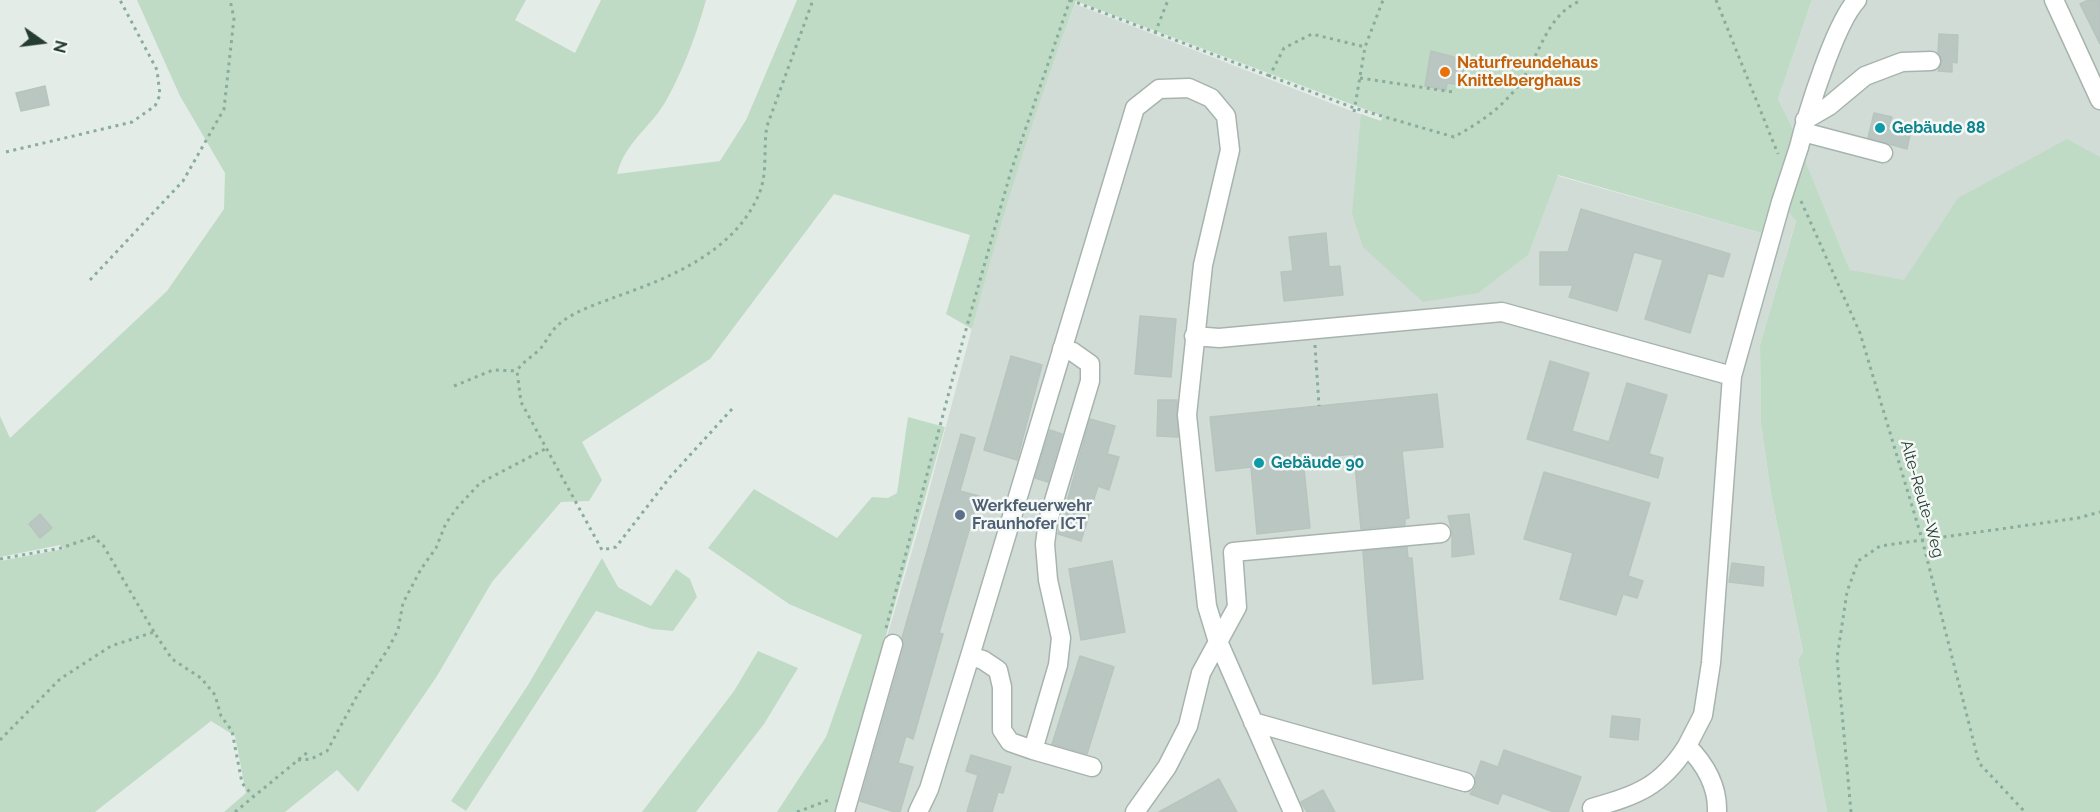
<!DOCTYPE html>
<meta charset="utf-8">
<style>
body{margin:0}
#map{position:relative;width:2100px;height:812px;overflow:hidden;background:#e4ece8;font-family:Raleway,sans-serif}
canvas{display:block}
.north{position:absolute;left:12px;top:12px;width:60px;height:60px;-webkit-text-stroke:4px #f4f9f6;paint-order:stroke;rotate:104deg;font-size:16px;font-weight:700;line-height:24px;text-align:center;color:#253c34}
.north::after{content:'';display:block;margin:auto;width:21px;height:27px;background:#253c34;clip-path:polygon(50% 0,100% 100%,50% 72%,0 100%)}
</style>
<div id="map">
<canvas width="2100" height="812"></canvas>
<div class="north">N</div>
</div>
<script>
const ctx = document.querySelector('canvas').getContext('2d');
ctx.lineJoin = 'round';
function fillPath(path, color) {
  ctx.fillStyle = color;
  ctx.fill(path, 'evenodd');
}
function trace(path, color, width, dash) {
  ctx.strokeStyle = color;
  ctx.lineWidth = width;
  ctx.lineCap = dash ? 'butt' : 'round';
  ctx.setLineDash(dash || []);
  ctx.stroke(path);
}
function drawText(font, color, halo, rows, align = 'center') {
  ctx.font = font + ' Raleway,sans-serif';
  ctx.lineWidth = 5;
  ctx.setLineDash([]);
  ctx.textBaseline = 'middle';
  ctx.strokeStyle = halo;
  ctx.fillStyle = color;
  for (const [text, x, y, turn = 0] of rows) {
    ctx.save();
    ctx.translate(x, y);
    ctx.rotate((+turn || 0) * Math.PI / 180);
    ctx.textAlign = isNaN(turn) ? turn : align;
    if (halo) ctx.strokeText(text, 0, 0);
    ctx.fillText(text, 0, 0);
    ctx.restore();
  }
}
const built = new Path2D(`
 M1812 0H2100V386L1850 270 1803 157 1796 220 1760 345 1761 424 1771 494 1803 652 1798 660 1827 812H836L923 513 1003 211 1043 90 1075 4 1354 112 1483 155 1765 234 1795 133 1778 99Z`);
const green = new Path2D(`
 M137 0H526L515 20 575 53 601 0H706C697 33 684 68 667 99 652 127 626 140 617 174L720 161 746 120 797 0H1812L1778 99 1795 133 1765 234 1558 175 1528 255 1478 293 1423 302 1363 247 1352 213 1361 114 1381 121 1383 116 1076 1C1035 109 1001 218 972 329L946 314 970 235 834 194 710 359 582 442 602 480 589 501 561 502 492 582 437 676 358 792 337 770 285 812H224L246 793 235 736 211 721 95 812H0V561L64 549 60 545 0 557V416L10 438 167 291 224 209 225 173 180 96Z
 M2067 139 2100 157V812H1827L1798 660 1803 652 1771 494 1761 424 1760 345 1796 221 1787 209 1803 156 1850 270 1904 280 1958 198Z
 M908 417 945 427 836 812H777L826 737 862 635 789 604 708 548 754 489 837 538 872 497 888 498 897 493Z
 M602 558 618 587 651 606 676 569 690 579 697 597 673 631 652 629 596 611 466 811 451 801 528 685Z
 M758 651 798 668 764 724 696 812H642L734 691Z`);
const building = new Path2D(`
 M2088 0H2100V44L2080 4Z
 M1939 34 1958 35 1957 63 1952 62V72L1938 71 1942 61 1938 53Z
 M1431 51 1465 60 1461 85 1447 83 1446 90 1425 86Z
 M45 86 49 105 21 111 16 93Z
 M1874 113 1892 117 1888 130 1910 135 1907 149 1868 138Z
 M1581 209 1730 254 1723 277 1708 273 1690 333 1645 319 1663 260 1634 252 1617 311 1569 297 1573 285H1540V252H1568Z
 M1326 233 1329 267 1340 266 1343 295 1284 301 1281 272 1293 271 1289 237Z
 M1140 316 1176 319 1171 377 1135 374Z
 M1011 356 1042 365 1017 460 984 450Z
 M1550 361 1589 373 1572 431 1609 442 1627 383 1667 395 1649 454 1663 458 1658 478 1527 439Z
 M1437 394 1443 447 1402 451 1409 518 1405 519V525L1361 529 1354 454 1303 459 1310 528 1257 534 1251 467 1216 471 1210 417Z
 M1158 400H1177L1178 437 1157 436Z
 M1090 419 1115 426 1107 454 1119 457 1109 490 1098 486 1081 541 1058 534Z
 M1050 430 1062 434 1048 482 1035 478Z
 M961 434 975 438 960 491 979 496 939 633 943 634 913 739 906 736 898 763 913 767 900 812H895L860 801 904 647 902 638Z
 M1544 472 1650 503 1628 576 1643 581 1637 598 1623 594 1616 615 1560 599 1573 553 1524 539Z
 M40 514 52 528 40 538 29 524Z
 M1469 514 1474 554 1452 557V531L1448 516Z
 M1407 547 1408 558H1412L1423 679 1373 684 1363 551Z
 M1112 561 1125 632 1081 640 1069 569Z
 M1732 563 1764 567 1763 586 1729 582Z
 M1080 656 1114 667 1087 754 1052 744Z
 M1612 716 1640 719 1638 740 1610 737Z
 M1504 750 1581 777 1568 812H1554L1502 793 1498 804 1470 794 1476 786 1475 778 1481 761 1498 767Z
 M971 755 1011 767 1003 793 998 792 992 812H967L978 775 966 771Z
 M1219 779 1237 812H1159Z
 M1323 790 1335 812H1307L1301 802Z`);
const path = new Path2D(`
 M1070 0 1354 108 1454 137C1481 122 1505 106 1522 80 1541 52 1547 14 1582 0
 M1716 0 1778 154
 M1155 33 1168 0
 M1269 77 1284 48 1312 34 1365 47
 M1360 78 1453 92
 M1354 112 1365 47 1383 0
 M6 152 132 122 155 106 160 95 157 70 120 0
 M1801 201 1860 333 1922 539 1979 763 2025 812
 M90 280 183 181 224 109 234 18 230 0
 M1315 345 1319 406
 M454 386 493 370 517 371
 M732 409 670 477 616 547 602 550 521 402 517 371C522 362 532 357 540 349 546 342 550 333 556 327 572 311 598 304 618 296 672 277 735 251 759 194 768 173 763 148 767 126L813 0
 M95 536 93 537 103 545 154 632
 M0 559 61 548 93 537
 M886 628 963 340 1011 171 1070 0
 M0 740 60 679 111 646 154 632 172 659 201 678 215 695 221 716 232 731 242 783 253 796
 M298 760 311 759 327 751 357 696 388 649 398 630 403 603 421 569 436 548 446 523 457 508 480 483 547 448
 M235 812 309 751
 M797 812 829 800
 M1851 812 1837 658 1847 592 1858 561 1880 546 2078 518 2100 512`);
const minor = new Path2D(`
 M2054 0 2100 100
 M1805 120 1829 106 1865 76 1902 62 1931 61
 M1803 132 1883 153
 M1799 147C1807 114 1835 23 1857 0
 M1194 336 1219 338 1502 312 1732 376 1781 202
 M970 656 983 660 998 670 1002 687V730L1010 742 1033 750 1058 665 1061 638 1048 580 1045 544 1048 521 1090 381V364L1073 352 1062 349
 M1253 722 1465 782
 M1033 750 1092 767
 M1592 808C1637 795 1661 787 1687 746
 M845 812 893 644
 M918 812 929 789 970 656 1135 108 1159 89 1189 88 1211 98 1226 116 1230 150 1203 265 1187 415 1207 606 1217 639 1293 812
 M1135 812 1167 767 1188 726 1201 673 1237 607 1233 552 1441 533
 M1717 812C1718 785 1705 764 1687 746L1703 715 1711 663 1732 376`);
const minorBridge = new Path2D(`
 M1781 202 1799 147`);
const markers = [
 [1445,72,6,"#e8710a"],
 [1880,128,6,"#0f9aa8"],
 [1259,463,6,"#0f9aa8"],
 [960,515,6,"#5c6f8a"]
];
const foodNames = [
 ["Naturfreundehaus",1457,63],
 ["Knittelberghaus",1457,81]
];
const cultureNames = [
 ["Gebäude 88",1892,128],
 ["Gebäude 90",1271,463]
];
const streetNames = [
 ["Alte-Reute-Weg",1922,499,74]
];
const serviceNames = [
 ["Werkfeuerwehr",972,506],
 ["Fraunhofer ICT",972,524]
];
fillPath(built, '#d2dcd7');
fillPath(green, '#c0dbc5');
fillPath(building, '#bac6c1');
trace(building, '#b7c5be', 1.5);
trace(minor, '#a7b4ae', 21);
trace(path, '#88ac9e', 3, [3, 4.5]);
trace(minor, '#fff', 18);
trace(minorBridge, '#a7b4ae', 21, []);
trace(minorBridge, '#fff', 18);
for (const [x, y, r, color] of markers) {
  const dot = new Path2D();
  dot.arc(x, y, r, 0, 2 * Math.PI);
  ctx.fillStyle = color;
  ctx.fill(dot);
  trace(dot, '#f4f9f6', 2);
}
drawText('bold 16px', '#c56008', '#f4f9f6', foodNames, 'left');
drawText('bold 16px', '#0d838f', '#f4f9f6', cultureNames, 'left');
drawText('16px', '#253c34', '#f4f9f6', streetNames);
drawText('bold 16px', '#4e5e75', '#f4f9f6', serviceNames, 'left');
</script>
